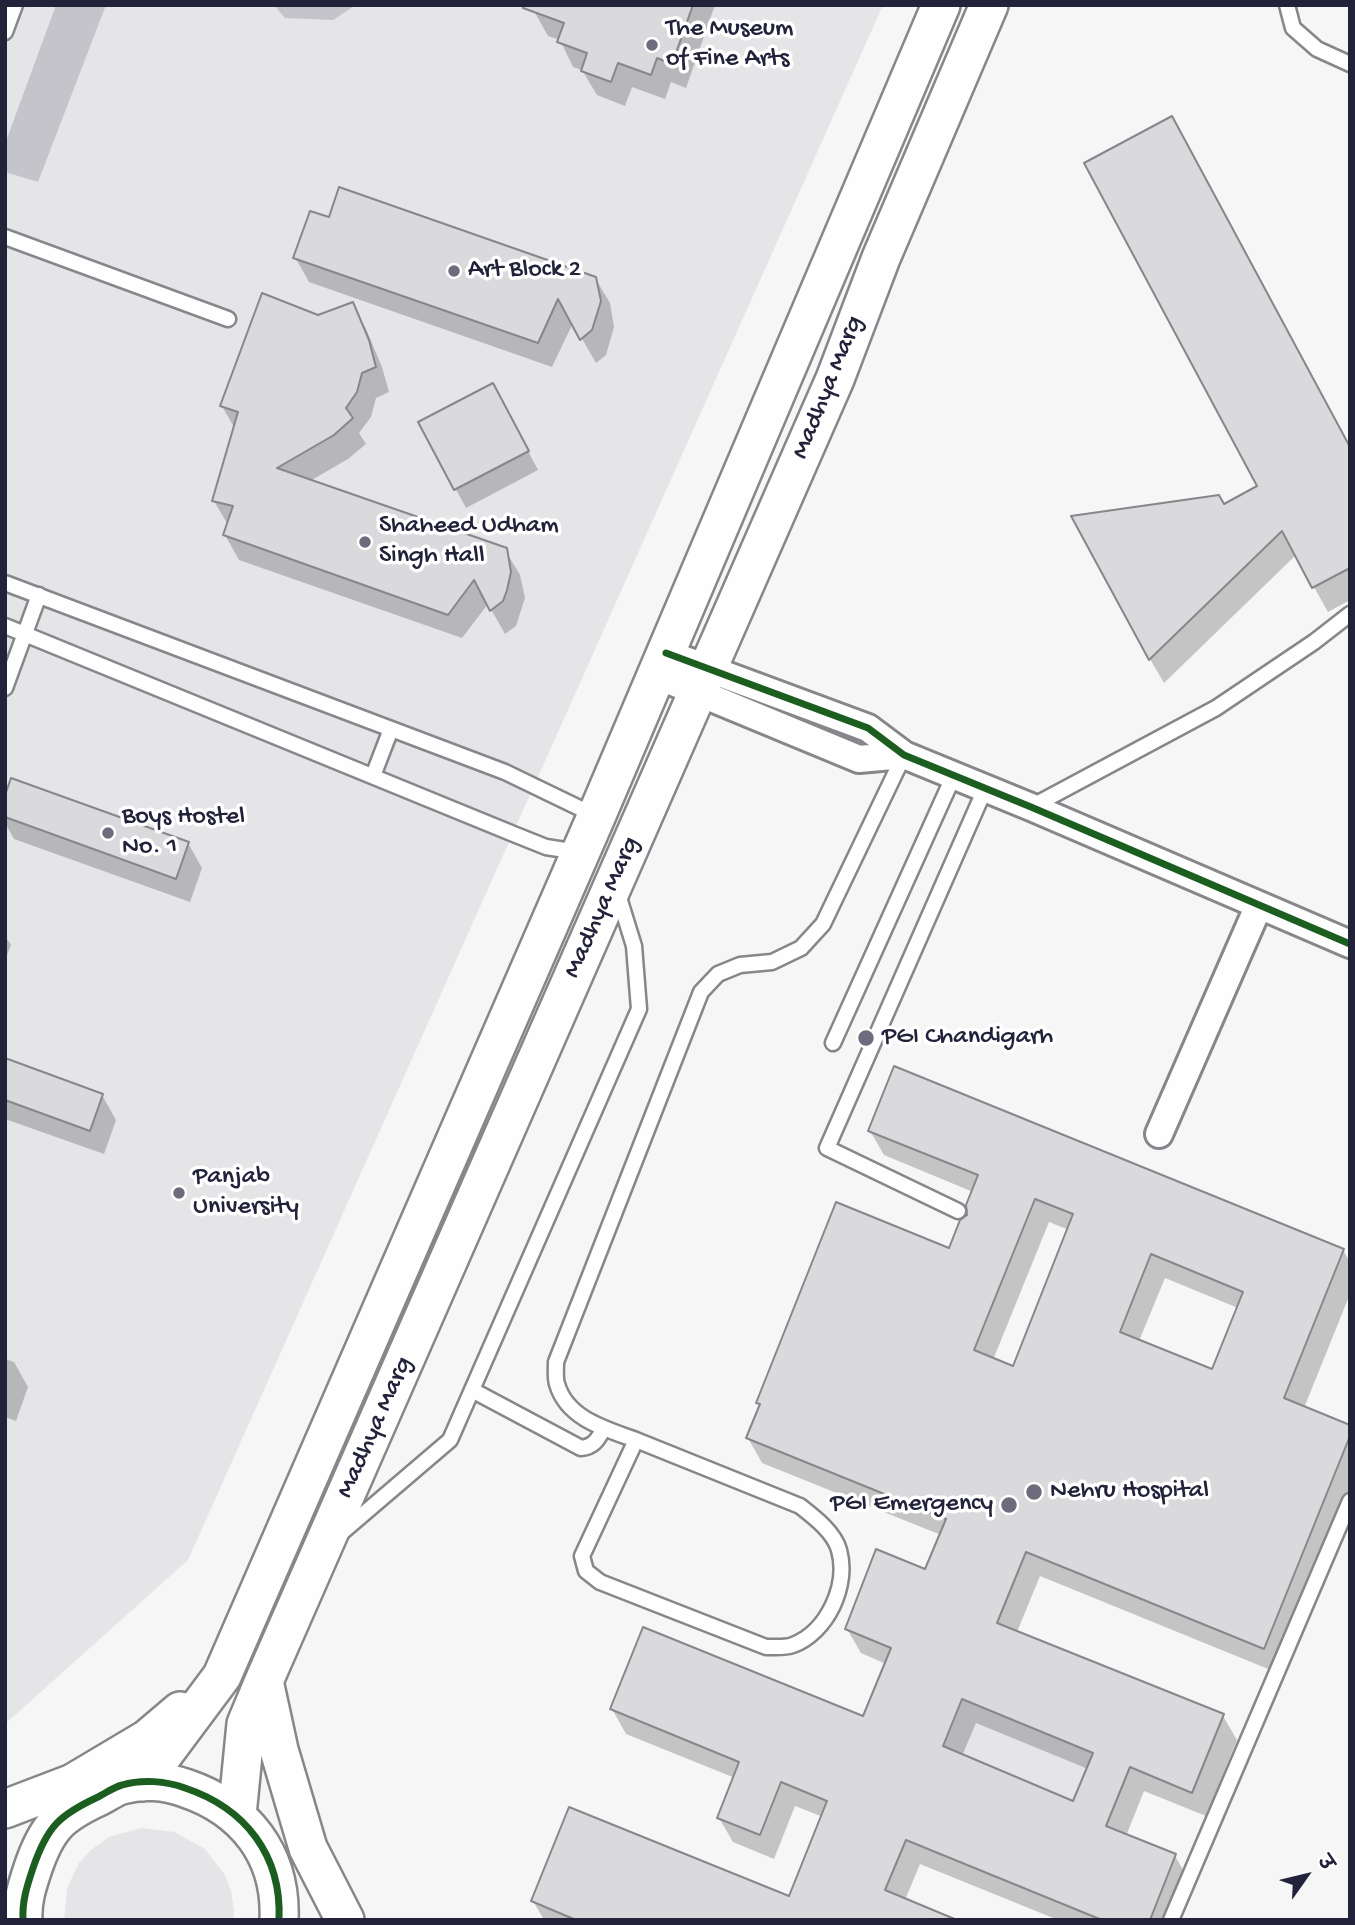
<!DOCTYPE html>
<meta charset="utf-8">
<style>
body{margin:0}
#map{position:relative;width:1355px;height:1925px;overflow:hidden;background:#f6f6f7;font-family:"Gochi Hand","Playpen Sans Deva",sans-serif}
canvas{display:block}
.frame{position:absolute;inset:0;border:7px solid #22223b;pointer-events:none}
.north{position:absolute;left:1271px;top:1841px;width:70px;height:70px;-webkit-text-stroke:5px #fff;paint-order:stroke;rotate:56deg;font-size:19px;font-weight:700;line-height:28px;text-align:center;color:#22223b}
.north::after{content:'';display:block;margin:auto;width:24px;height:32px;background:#22223b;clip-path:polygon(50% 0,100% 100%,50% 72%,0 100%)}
</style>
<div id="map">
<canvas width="1355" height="1925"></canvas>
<div class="frame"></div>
<div class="north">उ</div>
</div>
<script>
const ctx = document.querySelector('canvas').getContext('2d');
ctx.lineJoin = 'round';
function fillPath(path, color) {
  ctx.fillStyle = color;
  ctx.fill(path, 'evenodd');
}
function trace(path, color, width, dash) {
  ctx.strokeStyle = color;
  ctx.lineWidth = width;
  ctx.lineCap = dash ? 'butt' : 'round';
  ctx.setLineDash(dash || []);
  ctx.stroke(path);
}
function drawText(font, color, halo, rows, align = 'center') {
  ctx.font = font + ' "Gochi Hand",sans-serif';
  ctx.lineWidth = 7;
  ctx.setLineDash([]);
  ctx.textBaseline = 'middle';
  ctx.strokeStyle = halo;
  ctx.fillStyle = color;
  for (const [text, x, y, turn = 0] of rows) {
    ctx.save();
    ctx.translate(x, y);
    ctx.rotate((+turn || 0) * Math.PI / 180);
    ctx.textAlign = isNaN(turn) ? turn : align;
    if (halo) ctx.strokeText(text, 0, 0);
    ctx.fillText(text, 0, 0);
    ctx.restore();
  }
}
const built = new Path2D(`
 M5 5H883L188 1560 5 1724Z
 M962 1699 1093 1753 1073 1801 943 1746Z
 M141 1828 174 1832 205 1849 225 1875 231 1891 234 1911 233 1920H64L67 1888 79 1863 91 1850 109 1837Z`);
const water = new Path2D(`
 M56 5H106L38 182 5 172V144Z
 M274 5H356L333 20 285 18Z`);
const shadow = new Path2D(`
 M536 5H715L686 88 671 82 665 99 632 87 625 106 597 95 582 70 573 67 560 40 548 36 534 11Z
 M295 257 595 278 610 303 614 327 606 355 596 363 573 323 552 367 309 282Z
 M352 304 366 329 382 367 389 392 376 398 371 417 359 433 366 444 348 459 310 481 505 550 520 575 525 598 516 626 505 634 488 604 462 638 239 560 225 535 228 525 214 501 235 429 222 406 317 317Z
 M503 404 538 470 466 508 420 423Z
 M1350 449V600L1328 612 1296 555 1164 683 1150 659 1223 507 1260 487Z
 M5 800 188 843 202 868 190 902 14 839 5 823Z
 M5 936 11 945 5 960Z
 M5 1060 102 1095 116 1120 104 1154 5 1119Z
 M870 1131 1343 1250 1350 1262V1294L1304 1408 1350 1427V1495L1278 1673 1040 1576 1017 1632 1223 1716 1237 1740 1206 1816 1144 1791 1126 1836 1175 1856 1189 1880 1173 1920H1058L920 1864 905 1900 954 1920H544L533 1901 790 1899 823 1817 795 1806 774 1859 733 1842 719 1818 735 1778 626 1734 612 1709 864 1718 886 1664 861 1653 847 1629 926 1572 941 1535 762 1463 748 1438 760 1407 758 1403 950 1250 969 1215 973 1192 884 1155ZM1049 1222 1069 1230 1014 1368 993 1360ZM1165 1278 1238 1308 1213 1372 1139 1341ZM976 1723 1088 1769 1074 1803 962 1756Z
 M5 1359 14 1362 28 1387 16 1421 5 1417Z`);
const building = new Path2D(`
 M523 5H693L672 64 657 58 651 75 618 63 611 82 581 71 587 53 557 42 564 23 523 8Z
 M1172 116 1350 447V568L1312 588 1282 531 1149 660 1071 516 1219 495 1224 504 1257 486 1084 163Z
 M339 187 596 277 601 301 592 330 580 340 558 299 538 343 293 258 310 211 329 217Z
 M262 293 318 315 353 302 369 340 376 367 362 373 357 392 346 408 353 418 334 435 277 468 507 548 511 572 507 590 503 601 490 611 474 580 448 615 223 535 233 506 212 501 238 412 220 406Z
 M493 383 529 451 454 490 418 422Z
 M11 778 189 842 176 879 5 817V795Z
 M5 1058 103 1094 90 1131 5 1100Z
 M894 1066 1344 1249 1284 1398 1350 1425V1436L1264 1649 1026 1552 997 1623 1224 1714 1192 1793 1130 1767 1106 1826 1176 1854 1150 1920H1102L906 1840 885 1890 957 1920H576L531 1901 569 1807 789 1896 827 1801 781 1782 760 1835 717 1818 739 1762 610 1709 643 1627 863 1716 891 1648 845 1629 876 1549 925 1569 946 1519 746 1438 760 1404 756 1403 836 1202 949 1248 960 1220 967 1215 966 1205 978 1175 868 1131ZM1035 1199 1073 1214 1013 1366 974 1350ZM1151 1254 1243 1292 1212 1369 1120 1332ZM962 1699 1093 1753 1073 1801 943 1746Z`);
const service = new Path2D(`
 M1287 5 1293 28 1317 49 1350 64
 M5 32 15 5
 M5 237 228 319
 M5 583 505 772 596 816
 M5 626 516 835 546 847 578 852
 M5 688 39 595
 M373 776 391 729
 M1031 807 1216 708 1314 642 1350 614
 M833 1043 954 775
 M958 1211 827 1148 985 789
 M472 1390 581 1448C594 1447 598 1439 604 1428
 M636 1440 800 1506C814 1517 834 1532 839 1550 849 1586 827 1632 793 1645 785 1648 775 1647 766 1647L600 1582 586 1571 582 1556 636 1440C606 1429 567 1419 557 1384 555 1378 556 1368 556 1362L701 992 718 974 740 965 772 962 801 948 823 924 904 755
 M340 1534 450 1440 639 1009 634 946 617 891
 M1171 1920 1350 1501`);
const minor = new Path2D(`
 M666 653 868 728 904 755 1031 807 1350 944
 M656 675 859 759 904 755
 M1159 1134 1259 905`);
const secondary = new Path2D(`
 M264 1681 279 1750 308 1848 345 1920
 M143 1782 222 1676 596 817 941 5
 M5 1809 73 1783 147 1739 180 1711
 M237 1815 246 1724 264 1681 835 379 881 258 989 5
 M23 1920C22 1901 27 1886 33 1868 47 1827 59 1815 98 1797 106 1793 114 1787 122 1785 142 1779 166 1781 185 1788 245 1808 282 1855 279 1920`);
const cycleway = new Path2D(`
 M666 653 868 728 904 755 1031 807 1350 944
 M23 1920C22 1901 27 1886 33 1868 47 1827 59 1815 98 1797 106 1793 114 1787 122 1785 142 1779 166 1781 185 1788 245 1808 282 1855 279 1920`);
const markers = [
 [652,45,7,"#6c6c7d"],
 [454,271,7,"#6c6c7d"],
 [365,542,7,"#6c6c7d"],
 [108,833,7,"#6c6c7d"],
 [866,1038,9,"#6c6c7d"],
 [179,1193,7,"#6c6c7d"],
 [1034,1492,9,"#6c6c7d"],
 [1009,1505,9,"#6c6c7d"]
];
const poiNames = [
 ["The Museum",666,30],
 ["of Fine Arts",666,60],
 ["Art Block 2",468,271],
 ["Shaheed Udham",379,527],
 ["Singh Hall",379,557],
 ["Boys Hostel",122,818],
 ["No. 1",122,848],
 ["PGI Chandigarh",882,1038],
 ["Panjab",193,1178],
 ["University",193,1208],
 ["Nehru Hospital",1050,1492],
 ["PGI Emergency",993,1505,"right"]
];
const streetNames = [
 ["Madhya Marg",829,388,-68],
 ["Madhya Marg",603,908,-66],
 ["Madhya Marg",376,1428,-66]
];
fillPath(built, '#e5e5e8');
fillPath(water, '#c4c4ca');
fillPath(shadow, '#0003');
fillPath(building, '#dadadd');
trace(building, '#86868b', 2);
trace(service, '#86868b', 19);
trace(minor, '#86868b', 32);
trace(secondary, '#86868b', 42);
trace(service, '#fefefe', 14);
trace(minor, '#fefefe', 26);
trace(secondary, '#fefefe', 37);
trace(cycleway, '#1b5e20', 7);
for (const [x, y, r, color] of markers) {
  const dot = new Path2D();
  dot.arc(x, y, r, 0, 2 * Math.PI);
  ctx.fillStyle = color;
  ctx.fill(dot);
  trace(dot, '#fff', 2.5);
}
drawText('26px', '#22223b', '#fff', poiNames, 'left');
drawText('26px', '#22223b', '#fff', streetNames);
</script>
